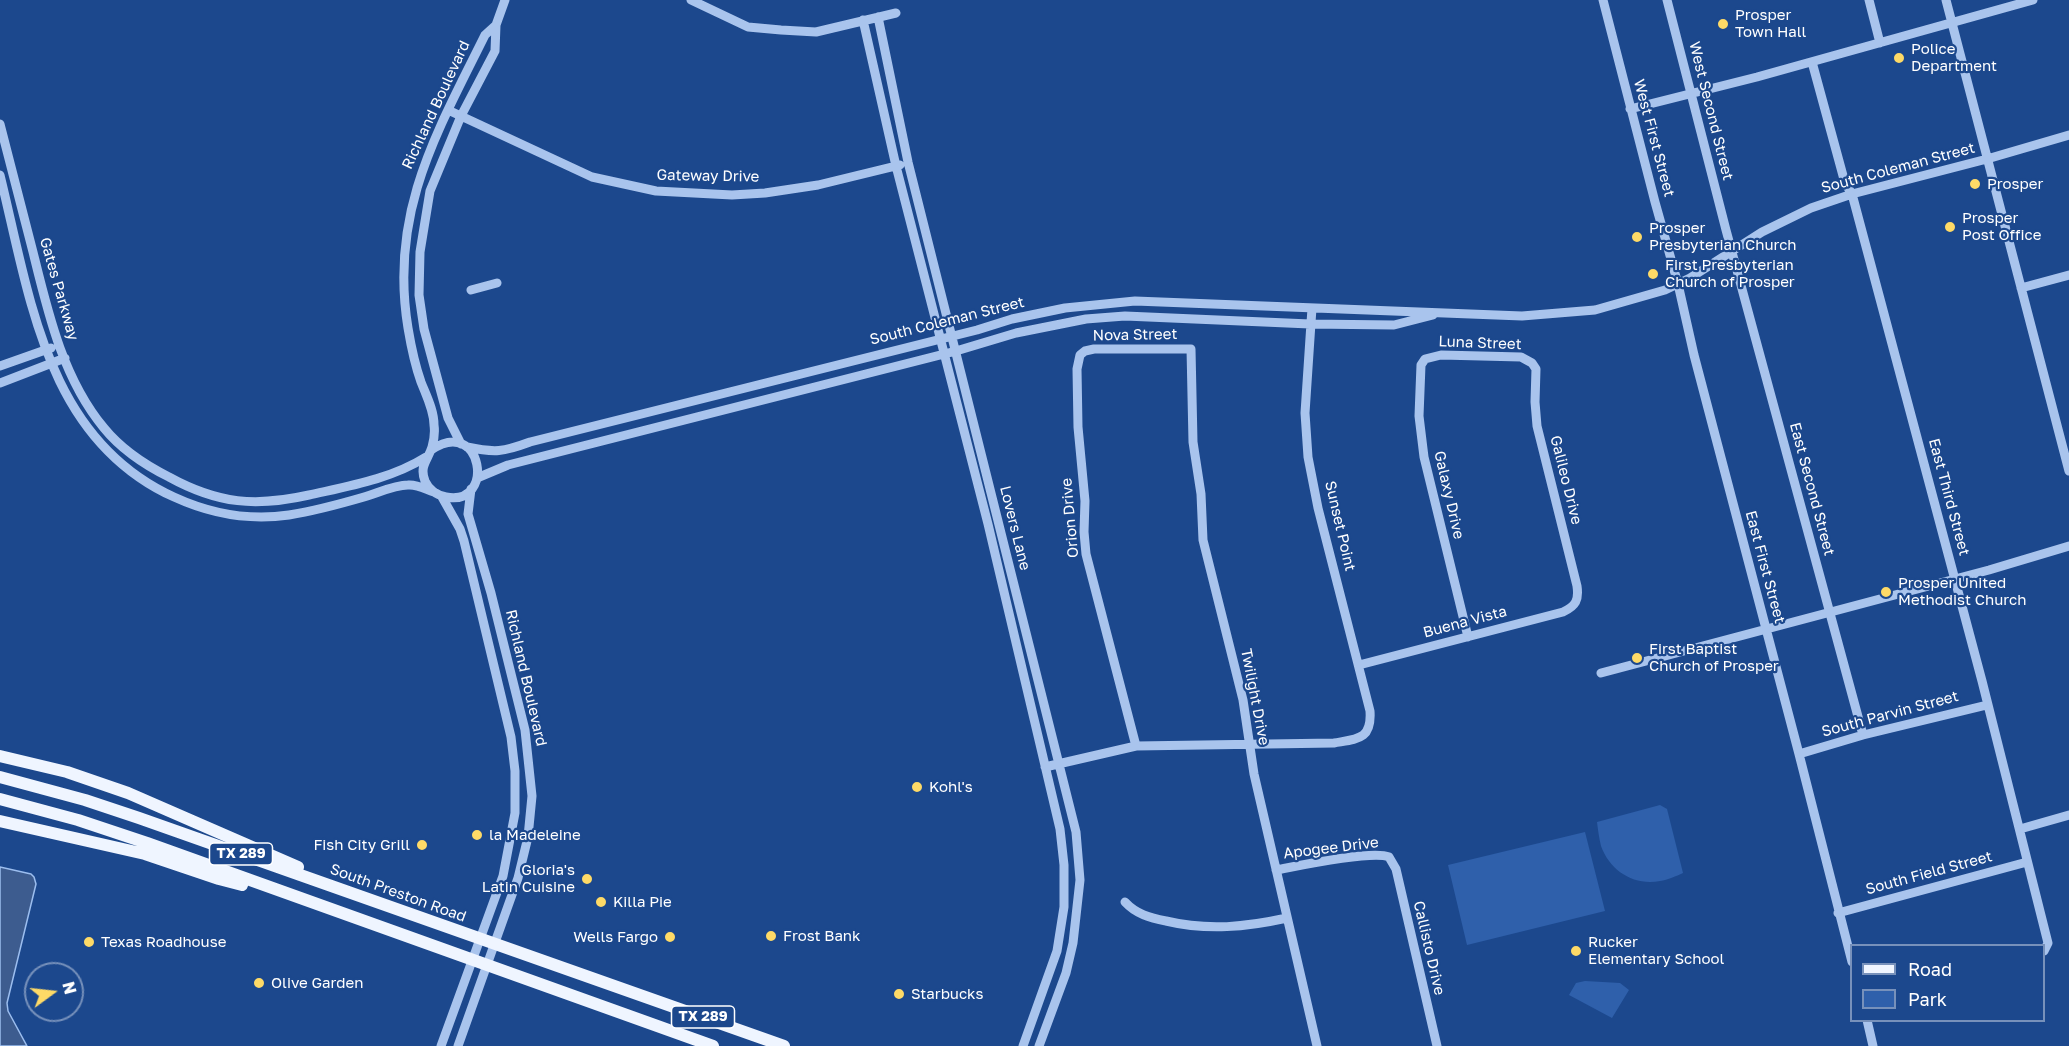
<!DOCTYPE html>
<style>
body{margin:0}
#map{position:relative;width:2069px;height:1046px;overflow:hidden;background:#1c488d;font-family:"Golos Text",sans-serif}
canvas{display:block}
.legend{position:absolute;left:1850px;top:944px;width:195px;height:78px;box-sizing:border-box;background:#1c488d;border:2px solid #7791bb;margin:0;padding:8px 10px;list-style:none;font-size:18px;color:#fff}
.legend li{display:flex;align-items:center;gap:12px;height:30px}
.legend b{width:30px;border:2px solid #7791bb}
.north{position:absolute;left:24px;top:962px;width:60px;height:60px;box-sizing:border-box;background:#1c488d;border:2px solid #7791bb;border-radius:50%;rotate:75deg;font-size:16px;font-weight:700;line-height:24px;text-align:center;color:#fff}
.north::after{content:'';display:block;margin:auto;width:21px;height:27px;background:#feda67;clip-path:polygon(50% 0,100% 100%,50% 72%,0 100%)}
</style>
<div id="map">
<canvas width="2069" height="1046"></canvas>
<ul class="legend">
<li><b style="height:8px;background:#eff5ff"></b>Road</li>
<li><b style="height:16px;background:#2f60ab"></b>Park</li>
</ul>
<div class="north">N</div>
</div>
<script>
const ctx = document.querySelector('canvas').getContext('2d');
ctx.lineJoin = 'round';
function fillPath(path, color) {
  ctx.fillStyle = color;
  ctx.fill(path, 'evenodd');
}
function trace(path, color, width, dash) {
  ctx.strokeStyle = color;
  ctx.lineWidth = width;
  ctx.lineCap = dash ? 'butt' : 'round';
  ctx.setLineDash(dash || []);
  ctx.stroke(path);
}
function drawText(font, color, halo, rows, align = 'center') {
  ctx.font = font + ' "Golos Text",sans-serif';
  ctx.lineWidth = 4.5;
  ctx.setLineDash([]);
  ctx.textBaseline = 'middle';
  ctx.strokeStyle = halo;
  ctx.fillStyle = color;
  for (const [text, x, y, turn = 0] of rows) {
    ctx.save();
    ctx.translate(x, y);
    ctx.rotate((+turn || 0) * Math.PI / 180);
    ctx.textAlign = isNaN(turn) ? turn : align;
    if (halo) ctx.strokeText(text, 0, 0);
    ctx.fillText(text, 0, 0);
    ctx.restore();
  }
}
const green = new Path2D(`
 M1660 805 1667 809 1683 873C1676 876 1668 880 1660 881 1634 886 1610 871 1601 846 1599 838 1598 830 1597 822Z
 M1585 832 1605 911 1467 945 1448 865Z
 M1585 981 1620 983 1629 990 1612 1018 1569 995 1576 983Z`);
const water = new Path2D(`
 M0 867 31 874 34 877 36 884 7 1003 8 1011 27 1046H0Z`);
const minor = new Path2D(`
 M691 0 748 27 781 30 816 32 896 13
 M1603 0 1655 202 1678 284 1694 355 1799 754 1852 962
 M1667 0 1726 230 1863 735
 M1869 0 1880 43
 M1946 0 2069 471
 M878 17 908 162 1076 832 1080 880 1073 943 1066 973 1039 1046
 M863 20 896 166 988 524 1060 829 1064 865V907L1057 951 1023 1046
 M1812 62 1845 183 1852 194 1982 681 2048 943 2044 951
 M1630 109 1757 77 2033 0
 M448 110 592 177 656 191 732 195 765 193 818 185 900 165
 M0 124C11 167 22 210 33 252 48 313 63 379 104 428 121 449 145 465 169 477 218 504 256 507 309 495 349 486 391 479 426 457
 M0 175C30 297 46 439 174 497 211 514 248 521 289 515 314 511 340 504 364 497 378 493 394 485 408 485 417 484 425 489 434 492
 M2021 288 2069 275
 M471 290 497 283
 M0 366 51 348
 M0 383 65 358
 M461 444 448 418 424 329 419 295 420 252 430 191 461 116 495 51 496 25 505 0
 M467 447C495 453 503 452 530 442L977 330 1012 319 1065 308 1135 301 1522 316 1595 310 1665 290 1690 278 1762 232 1811 208 1852 194 1987 159 2069 135
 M431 450C483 415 496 507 446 497 437 495 429 490 425 481 419 466 428 460 432 447 434 440 435 432 434 425 434 410 426 395 421 382 415 365 411 346 408 328 389 213 436 134 485 35L496 25
 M477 478 508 465 956 351 1016 333 1086 319 1125 316 1310 324 1394 325 1433 315
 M1359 665 1563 612C1576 606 1579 600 1577 586L1537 426 1535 402 1536 369 1532 363 1521 357 1441 355 1425 359 1421 365 1419 416 1424 457 1468 637
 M1601 673 1989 570 2069 546
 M1136 746 1086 554 1084 532 1085 501 1078 427 1077 369 1080 355 1085 351 1094 349H1191L1193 442 1201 494 1203 540 1243 700 1254 774 1317 1046
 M1799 754 1863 735 1987 705
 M1045 767 1136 746 1334 743C1357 739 1372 740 1370 711L1318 508 1308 457 1305 413 1312 308
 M2020 829 2069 815
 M1276 870C1298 866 1372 850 1389 857L1396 869 1437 1046
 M1125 902C1136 914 1150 918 1166 921 1208 931 1246 927 1287 918
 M1838 913 2027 862
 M1867 1020 1873 1046
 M441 1046 503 876 515 813V771L511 737 464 541 460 529 442 497
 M458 1046 518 878 528 837 532 796 525 730 491 593 468 514 471 489`);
const major = new Path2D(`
 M0 756 67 772 128 793 298 867
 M0 777 85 800 139 818 784 1046
 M0 799 78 820 147 843 713 1046
 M0 821 145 854 219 879 242 885`);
const markers = [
 [1723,24,6,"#feda67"],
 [1899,58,6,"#feda67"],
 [1975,184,6,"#feda67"],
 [1950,227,6,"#feda67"],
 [1637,237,6,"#feda67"],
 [1653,274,6,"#feda67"],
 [1886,592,6,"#feda67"],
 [1637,658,6,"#feda67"],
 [917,787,6,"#feda67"],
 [477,835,6,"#feda67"],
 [422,845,6,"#feda67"],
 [587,879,6,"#feda67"],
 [601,902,6,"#feda67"],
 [771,936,6,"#feda67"],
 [670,937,6,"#feda67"],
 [89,942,6,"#feda67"],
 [1576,951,6,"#feda67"],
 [259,983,6,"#feda67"],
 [899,994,6,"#feda67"]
];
const shields = [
 [241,854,63],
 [703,1017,63]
];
const shieldNames = [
 ["TX 289",241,854],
 ["TX 289",703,1017]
];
const poiNames = [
 ["Prosper",1735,15],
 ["Town Hall",1735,32],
 ["Police",1911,49],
 ["Department",1911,66],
 ["Prosper",1987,184],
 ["Prosper",1962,218],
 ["Post Office",1962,235],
 ["Prosper",1649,228],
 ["Presbyterian Church",1649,245],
 ["First Presbyterian",1665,265],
 ["Church of Prosper",1665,282],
 ["Prosper United",1898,583],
 ["Methodist Church",1898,600],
 ["First Baptist",1649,649],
 ["Church of Prosper",1649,666],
 ["Kohl's",929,787],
 ["la Madeleine",489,835],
 ["Fish City Grill",410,845,"right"],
 ["Gloria's",575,870,"right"],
 ["Latin Cuisine",575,887,"right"],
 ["Killa Pie",613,902],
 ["Frost Bank",783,936],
 ["Wells Fargo",658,937,"right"],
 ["Texas Roadhouse",101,942],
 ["Rucker",1588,942],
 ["Elementary School",1588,959],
 ["Olive Garden",271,983],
 ["Starbucks",911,994]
];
const streetNames = [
 ["Richland Boulevard",436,105,-65],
 ["West Second Street",1711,111,76],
 ["West First Street",1654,138,75],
 ["South Coleman Street",1898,168,-15],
 ["Gateway Drive",708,176,1],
 ["Gates Parkway",59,289,74],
 ["South Coleman Street",947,321,-14],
 ["Nova Street",1135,335,-1],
 ["Luna Street",1480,343,2],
 ["Galileo Drive",1566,480,76],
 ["East Second Street",1812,489,75],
 ["Galaxy Drive",1449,495,77],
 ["East Third Street",1949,497,75],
 ["Orion Drive",1070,518,-95],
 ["Sunset Point",1340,526,77],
 ["Lovers Lane",1015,528,76],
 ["East First Street",1765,567,75],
 ["Buena Vista",1465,622,-15],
 ["Richland Boulevard",526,678,77],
 ["Twilight Drive",1255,697,79],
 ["South Parvin Street",1890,714,-15],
 ["Apogee Drive",1331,848,-7],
 ["South Field Street",1929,873,-15],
 ["South Preston Road",398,893,20],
 ["Callisto Drive",1429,948,77]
];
fillPath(green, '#2f60ab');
fillPath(water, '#3d5c8f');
trace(water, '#9cbeef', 1.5);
trace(minor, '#a9c4ed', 9);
trace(major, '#eff5ff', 12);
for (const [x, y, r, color] of markers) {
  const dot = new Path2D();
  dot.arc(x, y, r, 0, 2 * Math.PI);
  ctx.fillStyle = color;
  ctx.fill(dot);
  trace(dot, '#1c488d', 2);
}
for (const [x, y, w] of shields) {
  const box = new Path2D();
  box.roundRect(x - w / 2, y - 11, w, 22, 4.5);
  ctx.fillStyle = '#1c488d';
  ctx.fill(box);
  trace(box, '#fff', 1.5);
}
drawText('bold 14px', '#fff', null, shieldNames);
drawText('15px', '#fff', '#1c488d', poiNames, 'left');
drawText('15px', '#fff', '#1c488d', streetNames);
</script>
